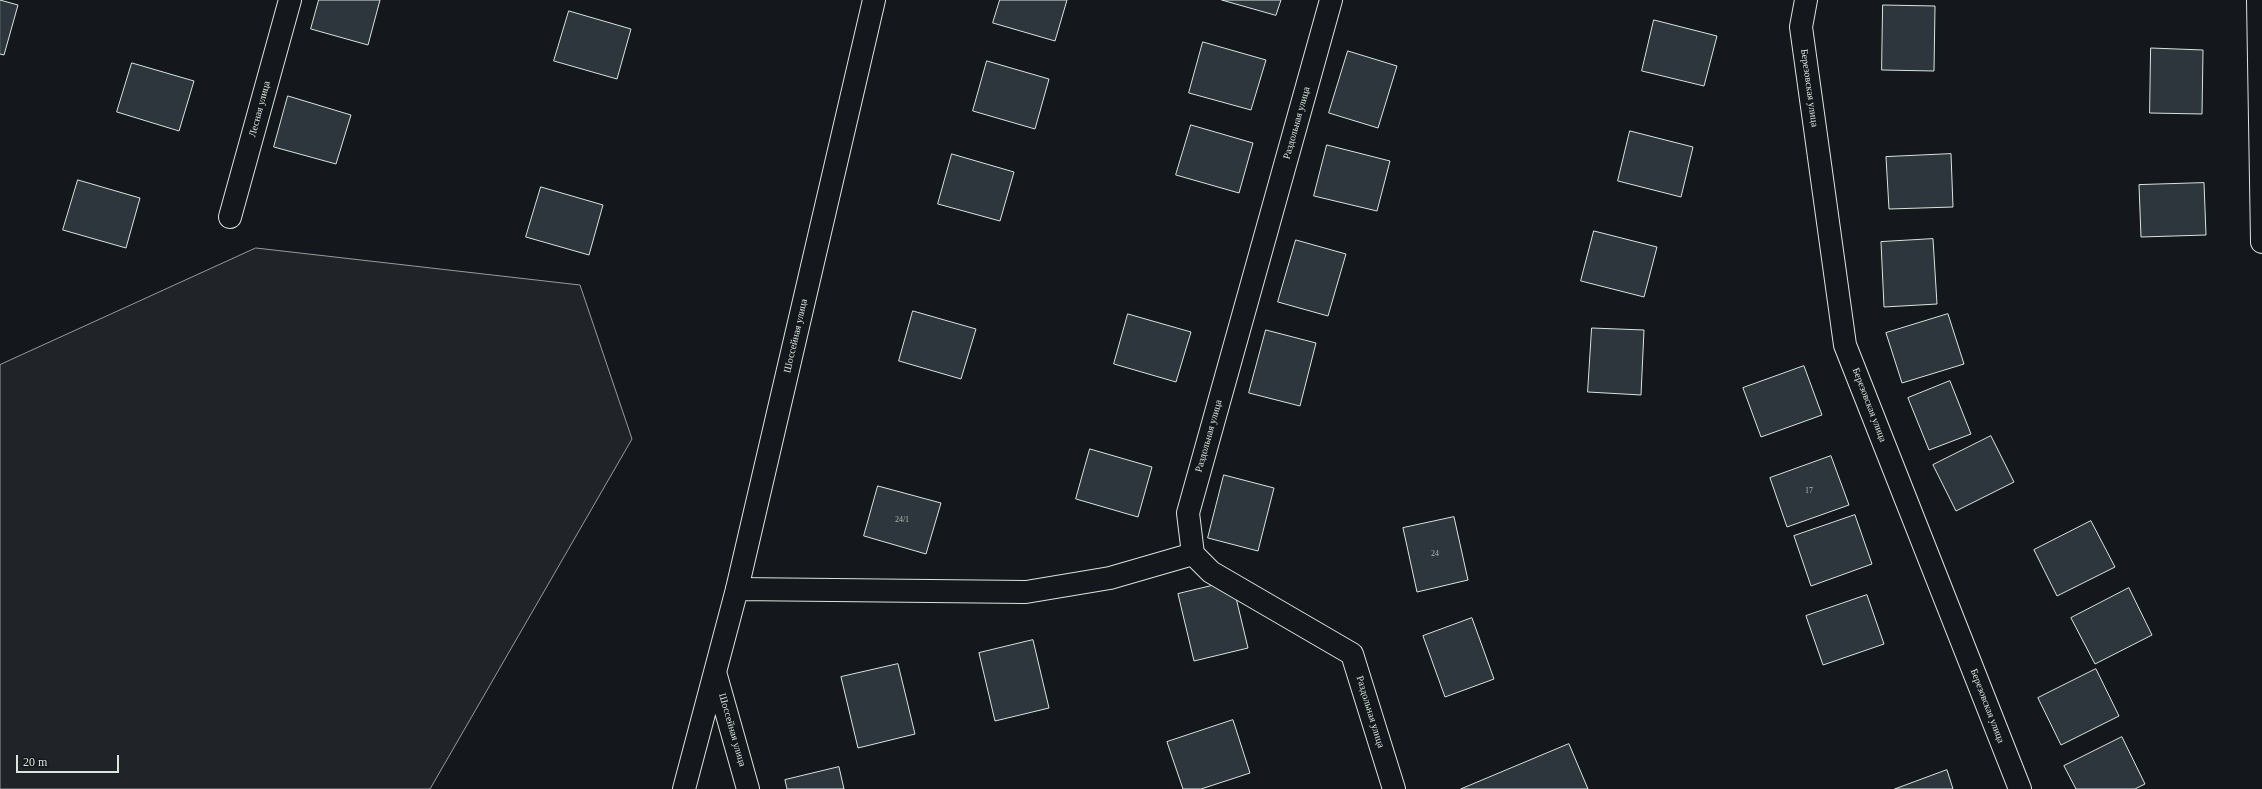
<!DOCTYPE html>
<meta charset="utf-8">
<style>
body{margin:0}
#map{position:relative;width:2262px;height:789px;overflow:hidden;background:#14181c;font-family:"Times New Roman",serif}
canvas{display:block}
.scale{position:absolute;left:16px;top:755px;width:103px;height:18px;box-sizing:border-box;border:2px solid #d8e6dc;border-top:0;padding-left:5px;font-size:12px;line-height:14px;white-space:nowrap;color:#d8e6dc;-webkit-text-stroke:3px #14181c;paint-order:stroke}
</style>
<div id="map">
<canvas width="2262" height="789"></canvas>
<div class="scale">20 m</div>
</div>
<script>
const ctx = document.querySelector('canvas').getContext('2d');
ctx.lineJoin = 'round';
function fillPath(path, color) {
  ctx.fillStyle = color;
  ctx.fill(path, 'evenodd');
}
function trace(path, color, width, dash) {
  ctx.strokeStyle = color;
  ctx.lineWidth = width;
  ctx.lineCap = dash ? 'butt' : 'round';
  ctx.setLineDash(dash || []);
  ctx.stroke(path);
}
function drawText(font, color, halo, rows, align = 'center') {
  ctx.font = font + ' "Times New Roman",serif';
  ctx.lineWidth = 3;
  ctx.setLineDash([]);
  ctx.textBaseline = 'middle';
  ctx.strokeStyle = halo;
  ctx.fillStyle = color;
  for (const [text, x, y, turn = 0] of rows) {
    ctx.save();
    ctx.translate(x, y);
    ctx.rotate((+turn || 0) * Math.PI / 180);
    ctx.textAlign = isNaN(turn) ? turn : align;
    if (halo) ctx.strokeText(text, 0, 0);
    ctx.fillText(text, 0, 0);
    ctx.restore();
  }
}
const green = new Path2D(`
 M256 248 580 285 632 439 430 789H0V365Z`);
const building = new Path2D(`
 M0 0 18 5 4 55 0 54Z
 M319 0H380L368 45 311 29Z
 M1000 0H1067L1055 41 993 23Z
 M1222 0H1281L1276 15Z
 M1883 5 1935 6 1934 71 1882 70Z
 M569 11 631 29 617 79 554 61Z
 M1654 20 1717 36 1704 86 1642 71Z
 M1203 42 1266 60 1251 110 1189 93Z
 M2151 48 2203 50 2202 114 2150 113Z
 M1348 51 1397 66 1378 128 1329 113Z
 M987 61 1049 79 1035 129 973 111Z
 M132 63 194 81 179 131 117 112Z
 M288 96 351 115 336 164 274 147Z
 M1191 125 1253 143 1239 193 1176 175Z
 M1630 131 1693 147 1681 197 1618 181Z
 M1327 145 1390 161 1377 211 1314 196Z
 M952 154 1014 172 1000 221 938 204Z
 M1951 154 1953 207 1889 209 1886 157Z
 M78 180 140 198 126 248 63 230Z
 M2204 183 2206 235 2141 237 2139 185Z
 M541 187 603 205 589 255 526 237Z
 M1594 231 1657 247 1644 297 1581 281Z
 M1933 239 1937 304 1884 307 1881 242Z
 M1296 240 1346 254 1328 316 1278 302Z
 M913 311 976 329 961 379 899 361Z
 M1128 314 1191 332 1176 382 1114 364Z
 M1948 314 1964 364 1902 383 1886 333Z
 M1592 328 1644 330 1641 395 1588 392Z
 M1266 330 1316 343 1300 406 1249 393Z
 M1804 366 1822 415 1761 437 1743 388Z
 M1950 381 1971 434 1929 450 1908 398Z
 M1991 436 2014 482 1956 511 1933 465Z
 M1090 449 1152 467 1138 517 1076 499Z
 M1831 456 1849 505 1787 527 1770 478Z
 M1224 475 1274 488 1258 551 1208 538Z
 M878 486 941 503 926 554 864 536Z
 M1855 515 1872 564 1811 586 1794 536Z
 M1454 517 1468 580 1417 592 1403 528Z
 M2091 521 2115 567 2057 596 2034 550Z
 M1232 581 1248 648 1194 661 1178 594Z
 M2129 588 2152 635 2095 664 2071 618Z
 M1867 595 1884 644 1823 665 1806 616Z
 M1472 618 1494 679 1445 697 1423 636Z
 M1033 640 1049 708 995 721 979 653Z
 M898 664 915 734 858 748 841 677Z
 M2096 669 2119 716 2061 745 2038 698Z
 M1233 720 1250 773 1201 789H1183L1167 742Z
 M2122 737 2145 784 2135 789H2076L2064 766Z
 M1569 744 1588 789H1461Z
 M839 767 844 789H787L785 780Z
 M1947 770 1953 789H1895Z`);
const street = new Path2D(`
 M1331 0 1188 513 1193 554 1211 572 1352 654 1394 789
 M1806 0 1801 27 1845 345 2020 789
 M2258 0 2262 242
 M230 217 290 0
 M715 672 748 789
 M684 789 737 589 1026 592 1110 578 1193 554`);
const secondary = new Path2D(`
 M737 589 874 0`);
const numberNames = [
 ["17",1809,491],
 ["24/1",902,520],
 ["24",1435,554]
];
const streetNames = [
 ["Березовская улица",1809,88,82],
 ["Лесная улица",260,109,-75],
 ["Раздольная улица",1297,123,-74],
 ["Шоссейная улица",796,336,-77],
 ["Березовская улица",1869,405,69],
 ["Раздольная улица",1209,436,-74],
 ["Березовская улица",1987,706,69],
 ["Раздольная улица",1370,712,73],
 ["Шоссейная улица",732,730,74]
];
fillPath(green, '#202428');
trace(green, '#939e99', 1);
fillPath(building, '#2c363c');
trace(building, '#d8e6dc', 1);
trace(street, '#d8e6dc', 24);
trace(secondary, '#d8e6dc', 24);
trace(street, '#14181c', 22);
trace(secondary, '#14181c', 22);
drawText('8px', '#adbab4', null, numberNames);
drawText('10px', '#d8e6dc', '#14181c', streetNames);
</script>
